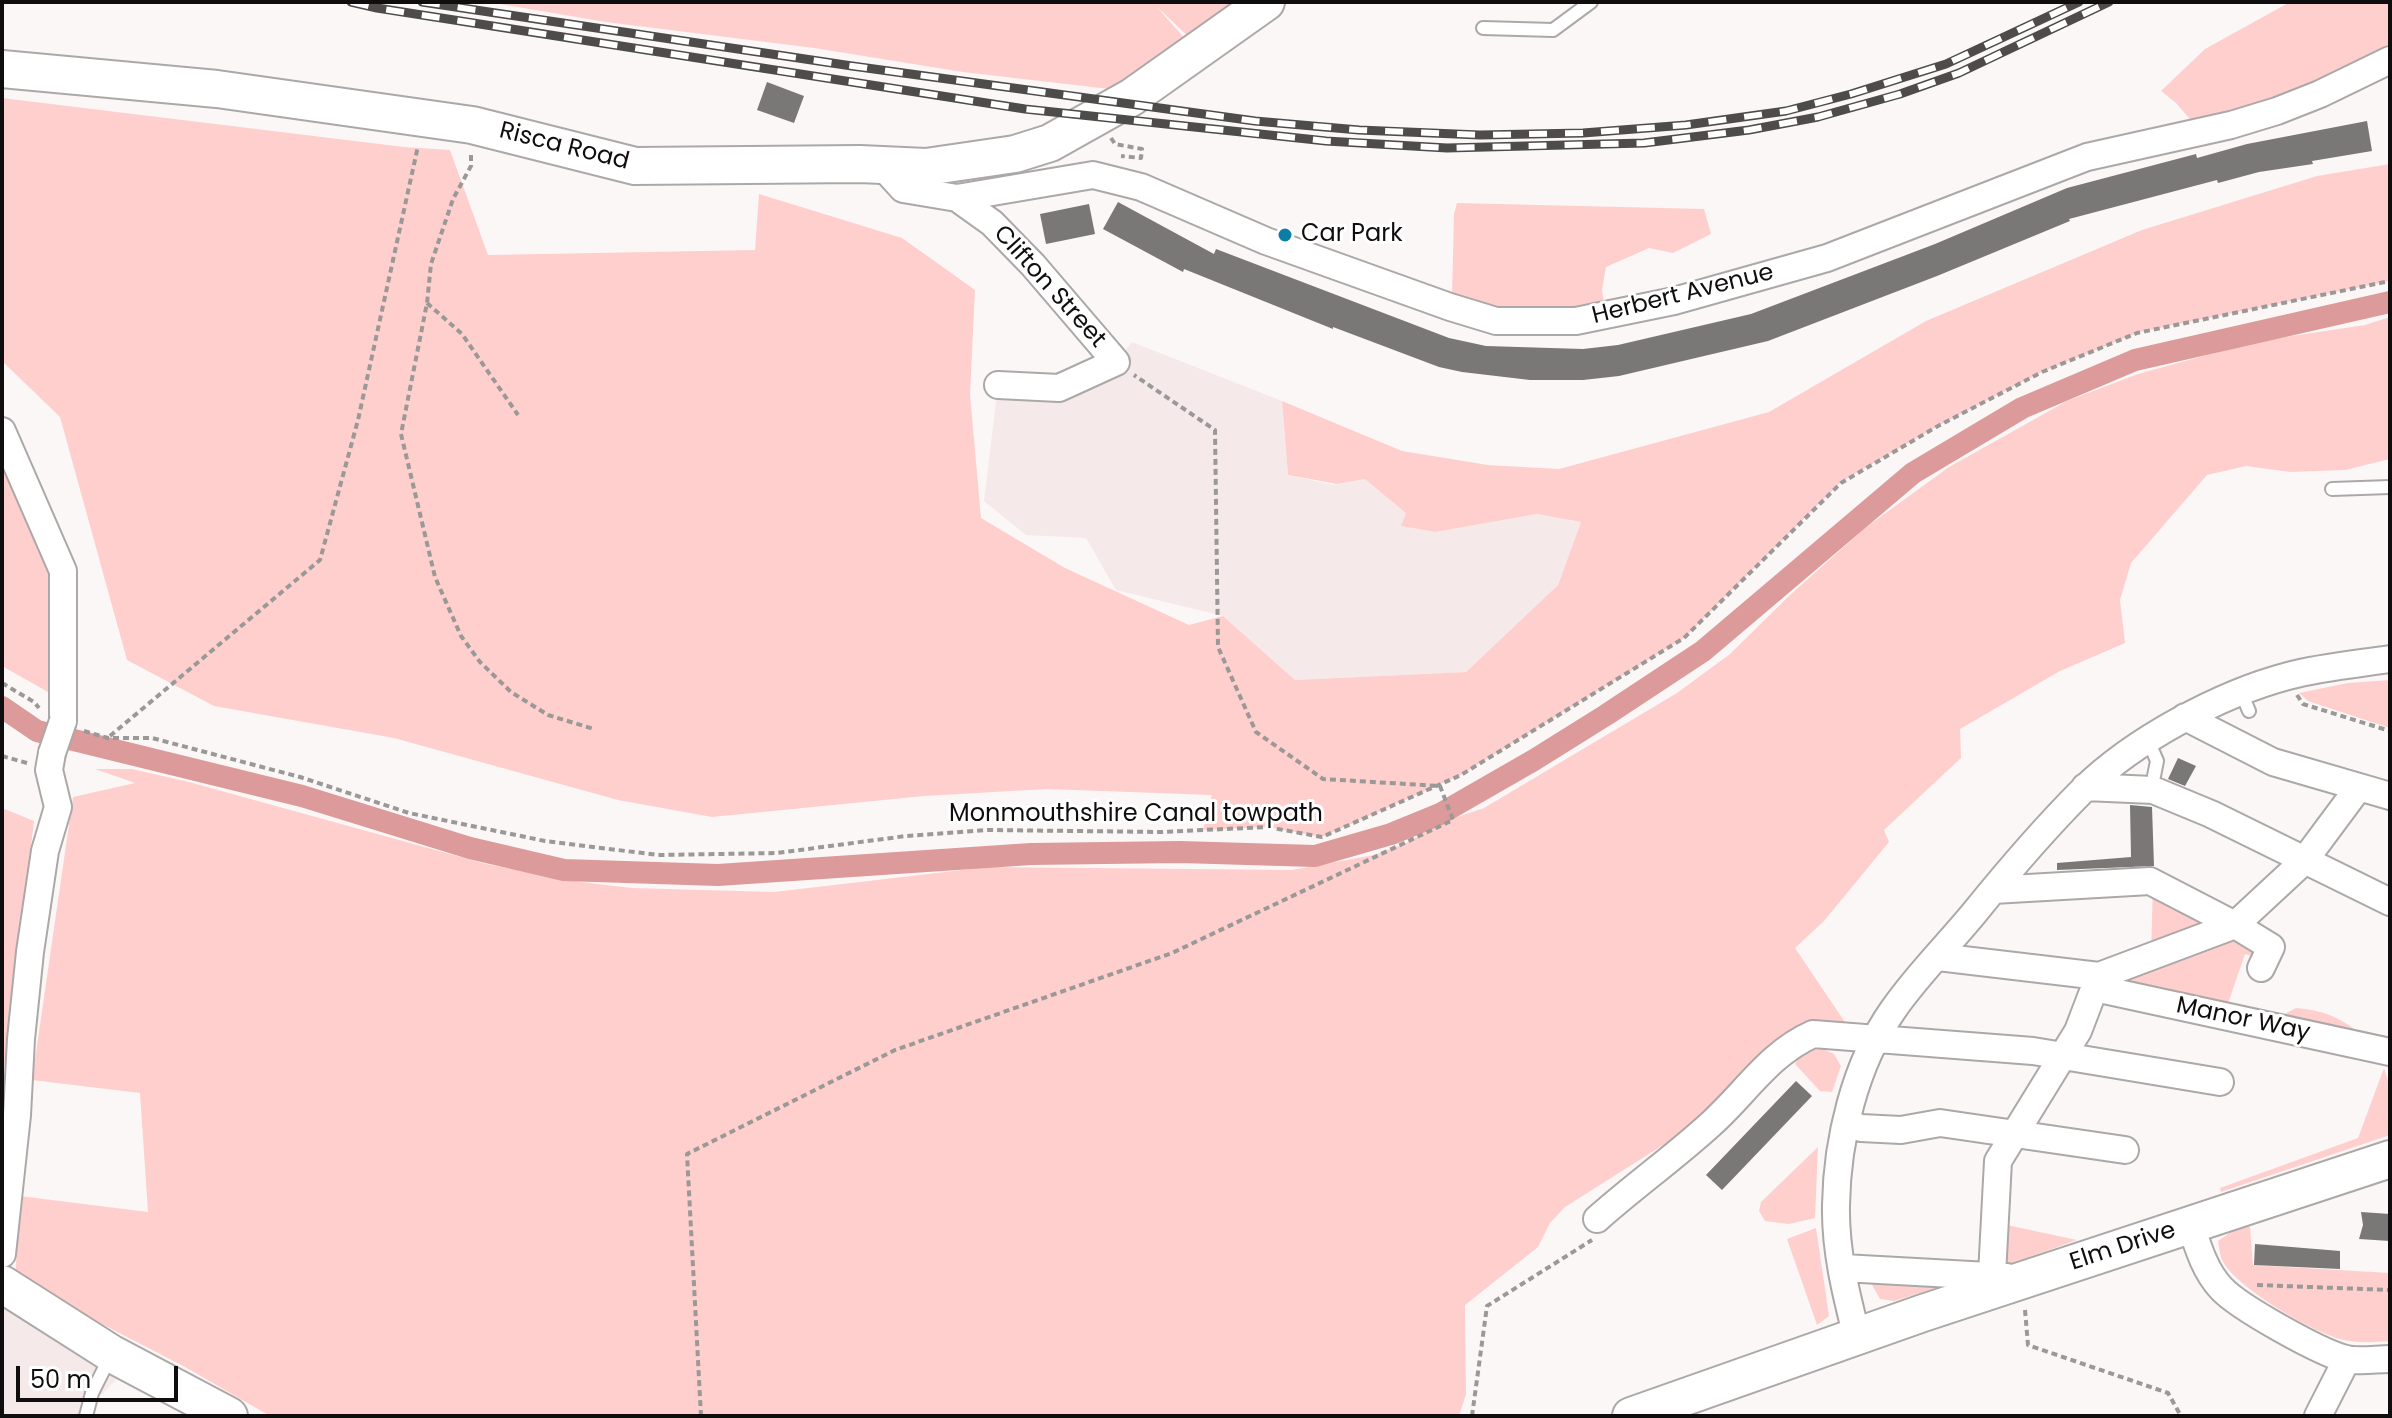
<!DOCTYPE html>
<style>
body{margin:0}
#map{position:relative;width:2392px;height:1418px;overflow:hidden;background:#fbf7f7;font-family:Poppins,sans-serif}
canvas{display:block}
.frame{position:absolute;inset:0;border:4px solid #0f0d0d;pointer-events:none}
.scale{position:absolute;left:16px;top:1366px;width:162px;height:36px;box-sizing:border-box;border:4px solid #0f0d0d;border-top:0;padding-left:10px;font-size:24px;line-height:28px;white-space:nowrap;color:#0f0d0d;-webkit-text-stroke:6px #fff;paint-order:stroke}
</style>
<div id="map">
<canvas width="2392" height="1418"></canvas>
<div class="frame"></div>
<div class="scale">50 m</div>
</div>
<script>
const ctx = document.querySelector('canvas').getContext('2d');
ctx.lineJoin = 'round';
function fillPath(path, color) {
  ctx.fillStyle = color;
  ctx.fill(path, 'evenodd');
}
function trace(path, color, width, dash) {
  ctx.strokeStyle = color;
  ctx.lineWidth = width;
  ctx.lineCap = dash ? 'butt' : 'round';
  ctx.setLineDash(dash || []);
  ctx.stroke(path);
}
function drawText(font, color, halo, rows, align = 'center') {
  ctx.font = font + ' Poppins,sans-serif';
  ctx.lineWidth = 6;
  ctx.setLineDash([]);
  ctx.textBaseline = 'middle';
  ctx.strokeStyle = halo;
  ctx.fillStyle = color;
  for (const [text, x, y, turn = 0] of rows) {
    ctx.save();
    ctx.translate(x, y);
    ctx.rotate((+turn || 0) * Math.PI / 180);
    ctx.textAlign = isNaN(turn) ? turn : align;
    if (halo) ctx.strokeText(text, 0, 0);
    ctx.fillText(text, 0, 0);
    ctx.restore();
  }
}
const built = new Path2D(`
 M1132 342 1282 401 1288 475 1333 485 1365 479 1407 510 1402 526 1435 532 1537 514 1581 522 1558 585 1466 672 1295 680 1223 616 1116 590 1086 538 1026 535 984 501 998 385 1059 388 1116 362Z
 M2 1304 80 1351 116 1380 88 1408 86 1416H2Z`);
const green = new Path2D(`
 M488 2H1237L1191 39 1156 6 1187 41 1135 92 963 72 814 48 606 22Z
 M2290 2H2390V51L2264 105 2195 125 2176 103 2161 91 2205 49Z
 M2 98 404 147 450 150 488 255 755 250 759 194 902 238 975 290 970 395 981 518 1065 568 1189 625 1223 616 1295 680 1466 672 1558 585 1581 522 1537 514 1435 532 1401 526 1406 513 1365 479 1337 484 1288 475 1282 401 1402 451 1488 465 1559 469 1769 412 1926 321 2142 230 2317 176 2390 164V281L2140 332 2042 372 1938 426 1841 482 1684 638 1461 775 1322 837 1267 827 1203 830 1212 795 1047 789 924 796 712 817 618 800 394 738 214 706 127 660 60 417 2 361Z
 M1457 203 1704 209 1711 234 1673 253 1649 248 1606 267 1602 290 1605 310 1490 309 1452 296 1454 214Z
 M2390 317V459L2345 470 2290 472 2246 466 2207 475 2131 563 2120 600 2125 643 2060 671 1960 729 1961 758 1884 830 1889 842 1824 921 1795 948 1849 1028 1820 1023 1709 1116 1565 1207 1550 1223 1538 1247 1465 1305 1466 1394 1459 1416H270L185 1367 15 1279 20 1196 148 1212 140 1093 32 1080 73 797 135 783 95 769H132L189 782 486 864 581 882 632 888 774 892 988 867 1292 870 1374 855 1409 842 1439 823 1484 808 1677 693 1730 654 1790 595 1865 528 1949 467 2067 401 2138 374 2258 341 2365 325Z
 M2 429 63 569 48 692 2 666Z
 M2390 680V728L2308 701 2299 693 2348 683Z
 M2 808 34 821 2 1086Z
 M2153 881 2235 925 2265 960 2245 954 2224 1015 2099 976 2151 956Z
 M2296 1008C2322 1010 2339 1017 2360 1033L2275 1019Z
 M1823 1049 1834 1054 1841 1066 1832 1092 1820 1091 1795 1064C1801 1052 1810 1050 1823 1049Z
 M2384 1068 2390 1087V1135L2221 1192 2220 1188 2358 1138Z
 M1818 1147 1815 1218 1789 1224 1765 1221 1759 1211 1761 1202Z
 M2002 1224 2077 1240 1996 1269Z
 M2241 1225 2250 1227 2253 1265 2390 1273V1341C2374 1342 2356 1344 2340 1339 2311 1331 2235 1287 2222 1260 2220 1255 2219 1247 2218 1241Z
 M1816 1228 1829 1316 1817 1325 1787 1239Z
 M1974 1276 1894 1301 1880 1299 1868 1278Z`);
const canal = new Path2D(`
 M2 707 37 731 302 796 470 848 564 870 718 875 1031 854 1180 852 1315 856 1391 834 1440 814 1534 760 1606 715 1703 651 1913 473 2022 408 2135 360 2390 302`);
const building = new Path2D(`
 M767 82 804 96 794 123 757 110Z
 M2367 121 2372 151 2312 161 2313 164 2259 172 2218 183 2217 180 2069 219 2070 221 1937 276 1768 341 1619 376 1583 380H1530L1462 372 1439 367 1333 327V329L1184 269 1183 272 1103 229 1118 202 1214 254 1216 249 1449 338 1486 346 1583 349 1618 345 1751 314 1935 244 2067 188 2196 154 2197 158 2247 144Z
 M1089 204 1095 234 1046 244 1040 214Z
 M2178 758 2196 766 2185 786 2168 779Z
 M2130 805 2152 807 2154 866 2057 870V863L2131 857Z
 M1796 1081 1812 1096 1722 1190 1706 1175Z
 M2361 1212 2390 1214V1241L2359 1239 2363 1225Z
 M2255 1244 2340 1251V1269L2254 1265Z`);
const path = new Path2D(`
 M1111 138 1115 144 1142 149 1141 158 1121 156
 M471 155V166L453 199 431 264 427 303 401 434 435 577 461 636 480 662 511 692 548 715 594 729
 M427 303 462 334 518 415
 M2 683 34 702 39 708
 M2297 695 2303 704 2390 731
 M84 731 108 738H152L300 777 409 813 545 841 658 855 777 853 906 836 988 830 1162 832 1267 827 1322 837 1461 775 1684 638 1841 483 1938 426 2042 372 2137 333 2390 281
 M110 736 320 560 358 420 418 146
 M2 756 27 763
 M2257 1285 2390 1290
 M2025 1310 2028 1345 2168 1393 2181 1416
 M701 1416 687 1154 895 1050 1172 953 1453 820 1440 786 1323 779 1256 732 1218 647 1215 430 1134 375
 M1472 1416 1487 1306 1592 1240`);
const lane = new Path2D(`
 M1483 28 1553 30 1591 2
 M2332 489 2390 487
 M2241 692 2249 711
 M2148 740 2157 761 2154 776
 M86 1416 92 1393 110 1357`);
const street = new Path2D(`
 M883 167 903 189 957 198 1093 175 1141 187 1266 241 1450 307 1496 321H1576L1674 301 1827 258 2087 157 2231 125 2277 111 2320 94 2390 60
 M957 198 992 223 1033 265 1116 362 1059 388 998 385
 M2 431 63 571V721
 M2185 717 2273 762 2390 796
 M2085 787 2153 790 2211 814 2390 902
 M1993 890 2150 881 2235 925 2271 947 2261 968
 M1938 957 2099 976
 M2095 988 2390 1052
 M1846 1123 1861 1128 1901 1130 1940 1123 2125 1150
 M1597 1219C1634 1186 1675 1157 1712 1123 1746 1092 1770 1053 1813 1034L2033 1051 2220 1082
 M2191 1226C2198 1247 2205 1271 2221 1288 2238 1307 2321 1353 2346 1359 2359 1362 2376 1359 2390 1359
 M2 1254 17 1115 21 1039 30 952 45 851 58 807 49 770 52 753
 M1843 1268 2007 1277
 M1992 1275 1998 1161 2078 1031 2099 976 2235 925 2304 861 2359 787
 M1857 1337C1846 1294 1835 1250 1836 1205 1837 1140 1855 1064 1893 1010 1917 975 1948 945 1975 912 2009 870 2045 828 2083 790 2134 740 2220 694 2288 676 2321 667 2356 664 2390 659
 M2318 1416 2347 1359`);
const secondary = new Path2D(`
 M2 69 217 89 472 125 635 166 860 164 926 167 1015 154 1050 143 1132 97 1266 2
 M2 1284 112 1354 229 1416
 M1631 1416 1923 1313 2390 1159`);
const rail = new Path2D(`
 M351 2 377 8 1025 109 1326 141 1447 148 1644 143 1749 130 1818 117 1900 94 1959 73 2109 2
 M422 2 852 66 1255 121 1359 130 1480 135 1583 133 1686 125 1786 111 1851 94 1946 64 2079 2`);
const streetBridge = new Path2D(`
 M52 753 63 721`);
const markers = [
 [1285,235,8,"#0c7ea6"]
];
const streetNames = [
 ["Risca Road",564,147,14],
 ["Clifton Street",1049,287,48],
 ["Herbert Avenue",1683,295,-14],
 ["Monmouthshire Canal towpath",1136,815],
 ["Manor Way",2243,1020,12],
 ["Elm Drive",2123,1247,-18]
];
const poiNames = [
 ["Car Park",1301,235]
];
fillPath(built, '#f6e9e9');
fillPath(green, '#ffcfcd');
trace(canal, '#dc9b9a', 22);
fillPath(building, '#7a7777');
trace(lane, '#aca8a8', 16);
trace(street, '#aca8a8', 30);
trace(secondary, '#aca8a8', 40);
trace(path, '#9b9898', 4, [6, 4]);
trace(lane, '#fff', 12);
trace(street, '#fff', 26);
trace(secondary, '#fff', 36);
trace(rail, '#4e4b4b', 9);
trace(rail, '#fff', 6, [18]);
trace(streetBridge, '#aca8a8', 30, []);
trace(streetBridge, '#fff', 26);
for (const [x, y, r, color] of markers) {
  const dot = new Path2D();
  dot.arc(x, y, r, 0, 2 * Math.PI);
  ctx.fillStyle = color;
  ctx.fill(dot);
  trace(dot, '#fff', 3);
}
drawText('24px', '#0f0d0d', '#fff', streetNames);
drawText('24px', '#0f0d0d', '#fff', poiNames, 'left');
</script>
